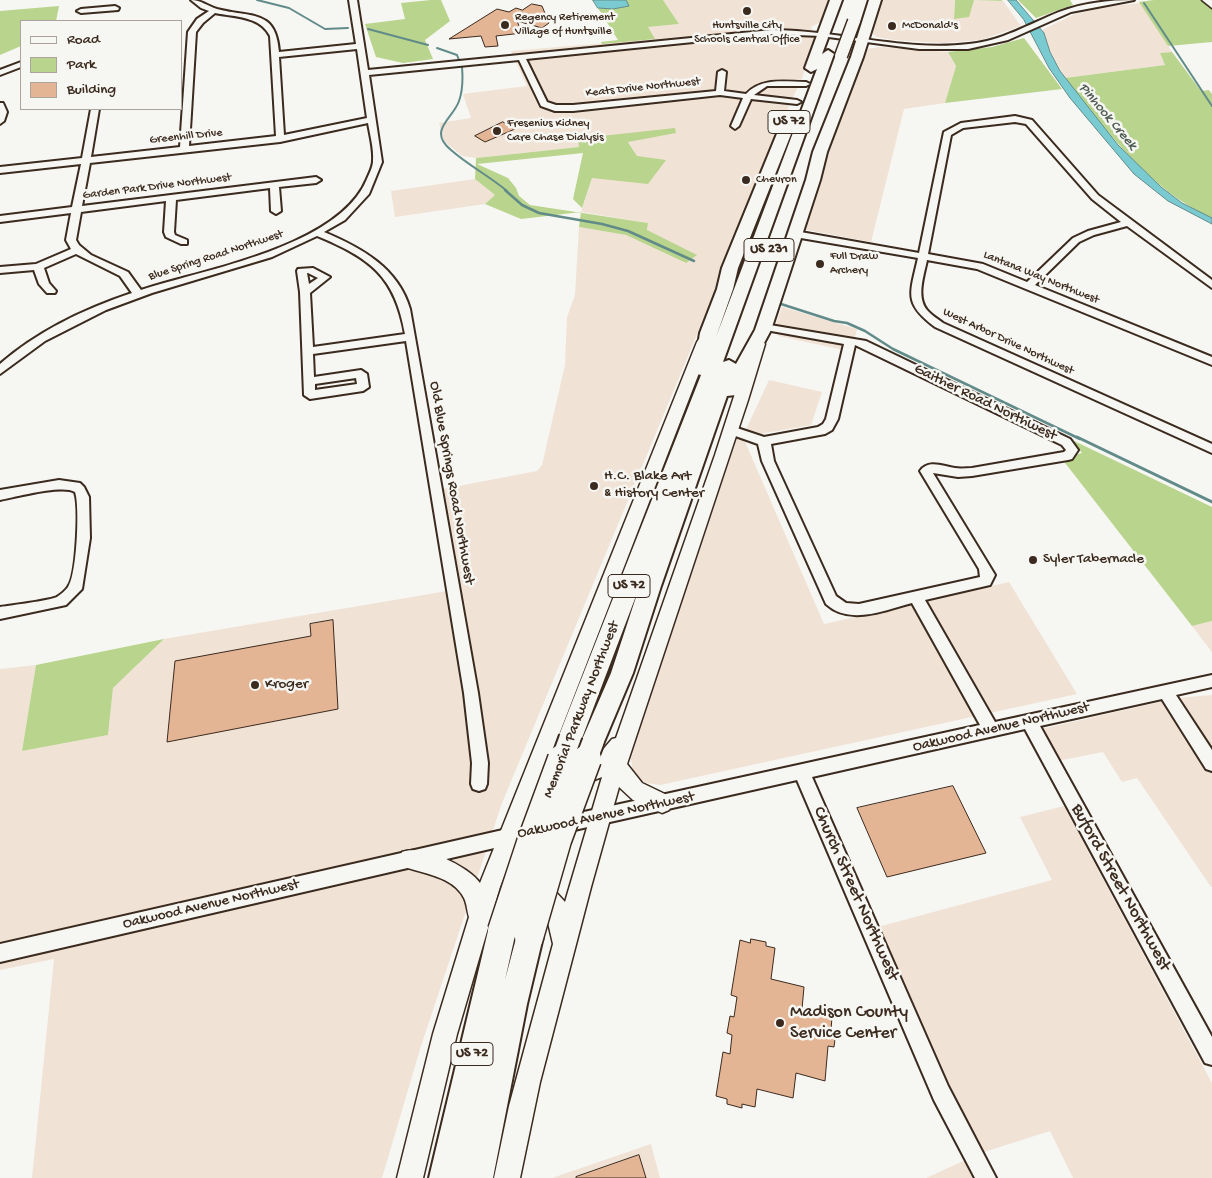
<!DOCTYPE html>
<style>
body{margin:0}
#map{position:relative;width:1212px;height:1178px;overflow:hidden;background:#f6f6f2;font-family:"Gochi Hand",sans-serif}
canvas{display:block}
.legend{position:absolute;left:20px;top:20px;width:162px;height:90px;box-sizing:border-box;background:#f6f6f2;border:1px solid #aba49d;margin:0;padding:6px 9px;list-style:none;font-size:15px;color:#3b2a1e}
.legend li{display:flex;align-items:center;gap:10px;height:25px}
.legend b{width:25px;border:1px solid #aba49d}
</style>
<div id="map">
<canvas width="1212" height="1178"></canvas>
<ul class="legend">
<li><b style="height:6px;background:#f6f6f2"></b>Road</li>
<li><b style="height:14px;background:#b9d48c"></b>Park</li>
<li><b style="height:14px;background:#e4b595"></b>Building</li>
</ul>
</div>
<script>
const ctx = document.querySelector('canvas').getContext('2d');
ctx.lineJoin = 'round';
function fillPath(path, color) {
  ctx.fillStyle = color;
  ctx.fill(path, 'evenodd');
}
function trace(path, color, width, dash) {
  ctx.strokeStyle = color;
  ctx.lineWidth = width;
  ctx.lineCap = dash ? 'butt' : 'round';
  ctx.setLineDash(dash || []);
  ctx.stroke(path);
}
function drawText(font, color, halo, rows, align = 'center') {
  ctx.font = font + ' "Gochi Hand",sans-serif';
  ctx.lineWidth = 5;
  ctx.setLineDash([]);
  ctx.textBaseline = 'middle';
  ctx.strokeStyle = halo;
  ctx.fillStyle = color;
  for (const [text, x, y, turn = 0] of rows) {
    ctx.save();
    ctx.translate(x, y);
    ctx.rotate((+turn || 0) * Math.PI / 180);
    ctx.textAlign = isNaN(turn) ? turn : align;
    if (halo) ctx.strokeText(text, 0, 0);
    ctx.fillText(text, 0, 0);
    ctx.restore();
  }
}
const built = new Path2D(`
 M663 0H829L820 22 811 27 815 36 802 79 790 103 760 183 502 803 421 1046 382 1178H32L54 959 0 970V669L36 665 22 751 108 735 113 688 164 639 459 589 443 489 537 471 542 465 565 365 567 317 575 295 579 227 626 235 686 263 647 230 648 223 581 212 592 178 637 156 628 141 675 133 592 137 577 135 579 147 476 158 462 156 444 141 439 123 471 118 463 94 527 86 511 51 654 39 648 27 679 24Z
 M878 0H955L954 19 974 0 1003 1 1021 26 981 40 942 43 894 40 877 37 869 31Z
 M1140 3 1172 52 1160 53 1165 65 1065 78 1050 52 1042 30 1075 14 1106 7Z
 M881 47 948 52 956 66 945 103 904 109 871 242 802 229 866 49Z
 M475 179 495 195 485 204 395 217 391 191Z
 M782 307 857 329 852 352 779 336 773 332Z
 M769 380 822 392 811 425 743 437 824 624 1009 582 1077 694 660 785 646 783 634 777 630 754 734 438 743 436Z
 M1212 621V652L1192 626Z
 M1212 695V887H1211L1137 778 1122 782 1103 752 1042 764 1024 733 1177 698Z
 M1064 806 1212 1083V1178H1073L1050 1131 981 1153 997 1178H926L981 1153 947 1091 878 927 1052 880 1020 817Z
 M651 1144 660 1178H552Z`);
const green = new Path2D(`
 M431 0H441L450 21 425 40 433 59 403 63 376 57 365 24 405 19 401 3Z
 M626 0H663L679 24 648 27 655 39 602 44 601 42 618 40 598 8 613 9 628 6Z
 M955 0H1001L1003 1 974 0 969 17 954 19Z
 M1018 0H1070L1073 5 1036 18Z
 M1154 0H1212V42L1168 46 1139 2Z
 M59 6 56 21H21V46L0 55V11Z
 M1024 38 1062 89 945 103 956 66 948 52 992 47Z
 M1172 52 1201 91 1209 90 1212 94V218C1149 190 1107 131 1065 78L1165 65 1160 53Z
 M675 128 676 133 628 142 637 156 666 160 648 184 592 178 582 208 573 199 583 153 477 164 508 178 516 188 519 196 530 205 648 223 647 230 697 255 686 263 626 235 579 227 581 212 521 219 485 204 495 195 475 179 476 158 579 147 577 135 592 137Z
 M1070 439 1212 507V621L1192 626 1062 459 1082 453Z
 M164 639 113 688 108 735 22 751 36 665Z`);
const water = new Path2D(`
 M593 0H626L629 6 613 9 598 8Z
 M1008 0H1016L1044 33 1050 52 1060 71 1118 145 1161 187 1182 203 1212 218V224L1168 201 1134 174 1070 98 1049 68 1024 20Z`);
const streamFar2 = new Path2D(`
 M257 0 289 8 325 29 348 28
 M1144 3 1212 106
 M368 29 428 45
 M437 48 457 55 459 60
 M462 67C463 79 463 90 459 101 453 119 427 130 451 150 468 165 489 176 507 191`);
const streamFar1 = new Path2D(`
 M505 190 522 205 539 213 602 224 628 231 694 261
 M781 304 834 321 847 323 865 331 893 349 1080 439`);
const stream = new Path2D(`
 M1077 437 1212 502`);
const building = new Path2D(`
 M532 4 542 6 549 23 542 28 517 21 522 33 496 36 498 46 485 47 481 36 449 39 497 9 509 12 516 8 522 10Z
 M503 122 515 129 485 142 475 136Z
 M333 620 338 709 167 742 175 661 311 636 310 624Z
 M953 786 986 853 887 877 857 808Z
 M751 939 766 942V946L775 948 771 979 804 987 802 1009 832 1017 831 1030 836 1031 834 1047 828 1046 825 1081 796 1073 793 1098 757 1089 755 1107 742 1104V1108L727 1104V1099L716 1096 723 1052 730 1054 732 1035 727 1033 730 1016 734 1017 737 997 731 995 740 940 750 943Z
 M639 1155 646 1178H576V1177Z`);
const minor = new Path2D(`
 M191 0C201 0 207 6 217 9 250 18 276 8 279 52L356 44 349 0H357L368 70 772 30C838 30 904 52 969 44 1002 41 1029 24 1059 12 1083 3 1108 0 1134 0L1071 12 1008 40 968 49H919L821 36 772 34 526 59 547 102 556 105H573L716 91 718 72 722 70 726 72 724 91 746 94C762 77 785 82 806 82L810 84 806 86H767L754 95 797 100 801 102 797 104 751 99 739 126 735 129 731 126 743 98 720 95 573 111H555L541 106 519 60 369 75 382 162 369 194 345 220 324 232C362 248 398 268 410 309L478 693 488 763 487 784 485 789 479 791 473 789 471 784 472 763 464 693 406 341 313 354 314 377 361 370 367 374 369 387 363 391 310 399 304 395 300 292 297 271 298 269 313 268 330 277 310 293 313 347 405 334C395 276 370 258 317 236L272 257 152 293 106 310 45 341 0 374V364C38 331 84 309 132 293L120 276 76 254 44 268 49 283 56 291 55 293H47L39 284 34 270 0 273V267L36 264 71 249 66 240 71 213 0 222V216L72 207 81 164 0 173V167L82 158 91 109H99L91 157 180 147 188 32 197 19 209 11 201 8ZM215 13C235 17 260 16 270 36L276 136 189 146 196 32 203 23ZM357 49 367 118 284 135 279 57ZM368 123C370 135 374 149 373 161 373 167 369 174 367 179 339 247 205 269 141 290L128 272 91 255 79 245 76 240 81 212 166 201 164 232 166 237 181 244H187V240L175 235 174 232 176 200 270 188 271 211 276 214 281 211 279 187 316 183 321 180 316 177 82 206 90 163 280 142ZM307 273H308L318 278 309 284ZM356 378 357 384 315 390V384Z
 M115 6 119 8 118 10 81 13 77 11 81 9Z
 M21 62V67L0 75V70Z
 M0 103H3L7 112 4 121 0 124Z
 M1015 116 1032 120 1098 195 1212 280V288L1127 226 1094 235 1079 242 1035 285 1212 357V365L977 269 927 260C924 275 916 297 927 310 931 315 938 319 943 323L1212 444V453L935 327C903 303 910 294 918 258L795 237 790 234 795 231 919 253 944 132 961 123ZM1015 122 1026 124 1092 199 1121 222 1088 231 1073 238 1027 282 983 264 928 254 951 135 963 128Z
 M764 324 866 341 1070 439 1078 450 1072 459 1068 460 972 476 958 477 933 473 995 575 990 585 925 600 995 722 1212 675V687L1176 695 1212 750V771L1206 769 1162 699 1040 726 1212 1037V1065L1205 1063 1025 729 812 777 948 1086 996 1178H975L934 1100 797 780 561 833 555 830 553 825 555 820 561 817 980 725 912 603C885 610 850 626 826 604L762 461 758 444 727 433 725 430 731 426 764 437 818 427 823 424 826 419 844 344 760 329 759 327ZM855 345 1062 445 1066 450 1064 452 972 468C966 468 961 469 955 468 943 466 928 459 920 471L979 569 980 577 859 604 846 603 836 596 774 461 771 444 825 434 832 430 838 419Z
 M59 480 80 483 84 487 89 497 90 538 82 589 66 605 0 619V607C13 605 47 601 57 597 60 595 66 590 68 587 77 575 80 506 75 492 63 484 15 497 0 500V490Z
 M516 827 522 829 524 835 522 841 516 843 0 962V944Z`);
const major = new Path2D(`
 M1202 0H1212V8Z
 M704 338 709 339 711 342 500 887 457 1034 423 1178H397L433 1034 469 917C467 911 467 904 464 898 453 876 423 874 402 866L399 859 402 852C422 844 468 866 480 883L697 342 699 339Z
 M758 340 763 341 765 344 748 400 627 764 642 783 669 796 672 803 669 810 662 813 633 800 619 787 591 887 540 1082 520 1178H494L509 1106 553 944 546 914 528 895 525 887 528 879 536 876 544 879 565 902 602 777 576 787 569 784 566 778 569 772 594 760 612 739 616 738 715 455 751 344 753 341Z`);
const highway = new Path2D(`
 M830 0H842L822 54 828 50 834 54 723 362 729 360 736 364 755 330 806 180 813 152 851 57 869 0H881L863 57 827 152 820 180 771 330 736 395 727 396 661 586 633 673 601 749 593 753 585 749 581 742 611 673 639 588 582 738 578 745 570 749 562 745 558 738 701 375 697 374 694 370 700 333 717 289 722 268 783 119 790 115 797 119 738 268 733 289 716 337 817 69 811 72 805 68Z
 M502 917 512 921 516 931 505 980 519 927 529 923 539 927 543 937 527 1004 493 1178H461L479 1098 461 1178H429L488 931 492 921Z`);
const highwayBridgeFar2 = new Path2D(`
 M841 56 854 21`);
const highwayBridgeFar1 = new Path2D(`
 M562 760 570 738
 M586 760 593 742`);
const highwayBridge = new Path2D(`
 M502 931 531 843 562 759
 M529 937 557 840 587 759`);
const markers = [
 [747,11,5,"#3b2a1e"],
 [505,25,5,"#3b2a1e"],
 [892,26,5,"#3b2a1e"],
 [497,131,5,"#3b2a1e"],
 [746,180,5,"#3b2a1e"],
 [820,264,5,"#3b2a1e"],
 [594,486,5,"#3b2a1e"],
 [1033,560,5,"#3b2a1e"],
 [255,685,5,"#3b2a1e"],
 [780,1023,5,"#3b2a1e"]
];
const farPoinames = [
 ["Regency Retirement",515,18],
 ["Village of Huntsville",515,32],
 ["Huntsville City",747,26,"center"],
 ["Schools Central Office",747,40,"center"],
 ["McDonald's",902,26],
 ["Fresenius Kidney",507,124],
 ["Care Chase Dialysis",507,138],
 ["Chevron",756,180],
 ["Full Draw",830,257],
 ["Archery",830,271]
];
const farStreetnames = [
 ["Keats Drive Northwest",643,88,-6],
 ["Greenhill Drive",186,137,-6],
 ["Garden Park Drive Northwest",157,187,-7],
 ["Blue Spring Road Northwest",216,256,-18],
 ["Lantana Way Northwest",1041,278,22],
 ["West Arbor Drive Northwest",1008,342,25]
];
const farWaternames = [
 ["Pinhook Creek",1107,117,50]
];
const shields = [
 [789,122,42],
 [769,250,50],
 [629,586,42],
 [472,1054,42]
];
const shieldNames = [
 ["US 72",789,122],
 ["US 231",769,250],
 ["US 72",629,586],
 ["US 72",472,1054]
];
const streetNames = [
 ["Gaither Road Northwest",985,403,26],
 ["Old Blue Springs Road Northwest",451,483,80],
 ["Memorial Parkway Northwest",582,710,-69],
 ["Oakwood Avenue Northwest",1001,728,-13],
 ["Oakwood Avenue Northwest",606,816,-12],
 ["Oakwood Avenue Northwest",211,905,-13]
];
const poiNames = [
 ["H.C. Blake Art",604,477],
 ["& History Center",604,494],
 ["Syler Tabernacle",1043,560],
 ["Kroger",265,685]
];
const nearStreetnames = [
 ["Buford Street Northwest",1120,888,61],
 ["Church Street Northwest",855,894,66]
];
const nearPoinames = [
 ["Madison County",790,1013],
 ["Service Center",790,1034]
];
fillPath(built, '#f1e2d6');
fillPath(green, '#b9d48c');
fillPath(water, '#7acbd1');
trace(water, '#618b89', 1);
trace(streamFar2, '#618b89', 2);
trace(streamFar1, '#618b89', 2.5);
trace(stream, '#618b89', 3);
fillPath(building, '#e4b595');
trace(building, '#3b2a1e', 1);
trace(minor, '#3b2a1e', 4);
trace(major, '#3b2a1e', 3);
trace(highway, '#3b2a1e', 4);
fillPath(minor, '#f6f6f2');
fillPath(major, '#f6f6f2');
fillPath(highway, '#f6f6f2');
trace(highwayBridgeFar2, '#3b2a1e', 15, []);
trace(highwayBridgeFar1, '#3b2a1e', 25, []);
trace(highwayBridge, '#3b2a1e', 31, []);
trace(highwayBridgeFar2, '#f6f6f2', 12);
trace(highwayBridgeFar1, '#f6f6f2', 21);
trace(highwayBridge, '#f6f6f2', 28);
for (const [x, y, r, color] of markers) {
  const dot = new Path2D();
  dot.arc(x, y, r, 0, 2 * Math.PI);
  ctx.fillStyle = color;
  ctx.fill(dot);
  trace(dot, '#f6f6f2', 2);
}
drawText('12px', '#3b2a1e', '#f6f6f2', farPoinames, 'left');
drawText('12px', '#3b2a1e', '#f6f6f2', farStreetnames);
drawText('italic 14px', '#4e5a54', '#f6f6f2', farWaternames);
for (const [x, y, w] of shields) {
  const box = new Path2D();
  box.roundRect(x - w / 2, y - 11.5, w, 23, 4);
  ctx.fillStyle = '#f6f6f2';
  ctx.fill(box);
  trace(box, '#3b2a1e', 1);
}
drawText('bold 14px', '#3b2a1e', null, shieldNames);
drawText('15px', '#3b2a1e', '#f6f6f2', streetNames);
drawText('15px', '#3b2a1e', '#f6f6f2', poiNames, 'left');
drawText('18px', '#3b2a1e', '#f6f6f2', nearStreetnames);
drawText('18px', '#3b2a1e', '#f6f6f2', nearPoinames, 'left');
</script>
